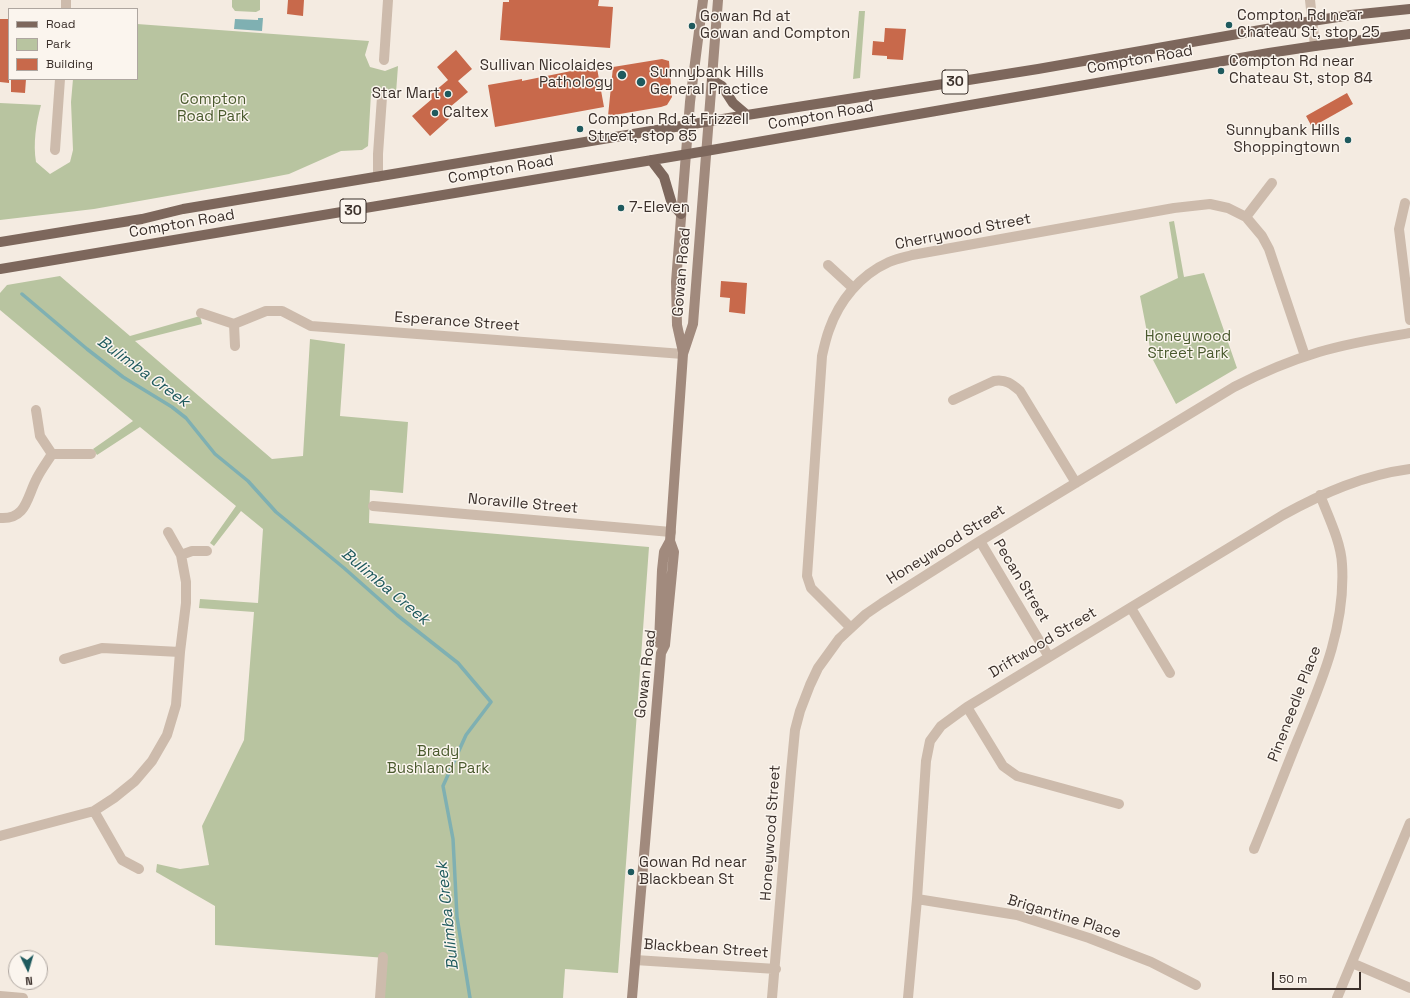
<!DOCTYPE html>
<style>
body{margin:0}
#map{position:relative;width:1410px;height:998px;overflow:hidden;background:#f4ebe1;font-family:"Space Grotesk",sans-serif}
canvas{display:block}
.legend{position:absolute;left:8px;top:8px;width:130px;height:72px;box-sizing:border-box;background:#fbf5ee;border:1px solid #aea6a0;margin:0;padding:5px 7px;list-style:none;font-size:12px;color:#3b302b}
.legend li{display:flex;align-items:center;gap:8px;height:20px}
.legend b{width:20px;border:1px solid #aea6a0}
.north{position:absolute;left:8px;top:950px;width:40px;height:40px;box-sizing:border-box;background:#fbf5ee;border:1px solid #aea6a0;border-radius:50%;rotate:175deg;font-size:11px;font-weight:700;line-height:16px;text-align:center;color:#3b302b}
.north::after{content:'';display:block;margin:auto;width:14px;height:18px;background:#1f5a5e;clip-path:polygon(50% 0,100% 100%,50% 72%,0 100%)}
.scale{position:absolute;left:1272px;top:972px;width:89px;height:18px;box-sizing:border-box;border:2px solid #3b302b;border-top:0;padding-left:5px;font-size:12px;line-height:14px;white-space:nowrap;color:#3b302b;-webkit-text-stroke:3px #fbf5ee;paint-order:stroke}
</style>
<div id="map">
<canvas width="1410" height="998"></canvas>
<ul class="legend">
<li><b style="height:5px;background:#7d675c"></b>Road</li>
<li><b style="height:11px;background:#b8c4a0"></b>Park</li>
<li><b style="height:11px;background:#c8694b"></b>Building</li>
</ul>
<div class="north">N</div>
<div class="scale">50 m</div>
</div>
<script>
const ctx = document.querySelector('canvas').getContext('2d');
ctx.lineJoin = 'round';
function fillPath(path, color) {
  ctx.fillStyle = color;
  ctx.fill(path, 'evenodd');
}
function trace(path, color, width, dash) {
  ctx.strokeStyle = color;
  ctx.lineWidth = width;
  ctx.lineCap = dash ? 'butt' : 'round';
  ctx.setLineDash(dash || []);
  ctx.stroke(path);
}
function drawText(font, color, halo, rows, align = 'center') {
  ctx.font = font + ' "Space Grotesk",sans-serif';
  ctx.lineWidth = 3;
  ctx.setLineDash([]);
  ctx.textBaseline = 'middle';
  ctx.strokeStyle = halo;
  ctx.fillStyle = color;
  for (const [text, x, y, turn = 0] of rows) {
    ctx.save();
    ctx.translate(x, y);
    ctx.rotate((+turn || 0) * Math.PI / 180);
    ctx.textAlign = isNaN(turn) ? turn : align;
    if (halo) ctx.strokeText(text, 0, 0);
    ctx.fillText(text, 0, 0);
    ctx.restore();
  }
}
const green = new Path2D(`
 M232 0H260V10L256 12 235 11 232 7Z
 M859 11H865L860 78 853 79Z
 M137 24 369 41 365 55 370 67 385 71 398 66 396 93H371L368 146 362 150 341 151 289 174 258 180 94 209 0 220V103L41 105C36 123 33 144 36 162L50 174 70 162 73 150 71 102 73 79H137Z
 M1174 221 1184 277 1204 273 1237 368 1176 404 1152 358 1140 296 1178 278 1169 222Z
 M60 276 130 336 200 316 202 324 135 341 272 459 303 456 310 339 345 344 340 416 408 422 403 493 370 490 369 523 649 547 618 973 565 969 563 998H384L386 958 215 945V906L156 872 157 864 180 869 209 865 202 826 244 740 254 612 199 608 200 599 258 603 263 529 241 511 214 546 210 543 236 506 140 427 97 455 93 449 133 421 0 310V293L7 285Z`);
const water = new Path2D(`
 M258 18H263L262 31 234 29 235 19 258 20Z`);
const stream = new Path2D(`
 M22 294 87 349 123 377 172 407 186 418 215 454 248 481 276 512 344 568 397 615 458 663 491 702 466 735 443 786 453 839 457 917 470 998`);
const building = new Path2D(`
 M288 0H304L303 16 287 14Z
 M509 0H599L598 6 613 7 610 48 500 40 503 2H509Z
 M0 19H9V83L0 82Z
 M885 28 906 29 903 60 887 59V56L872 55 873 41 884 42Z
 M456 50 472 69 458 81 468 92 444 112 449 119 430 136 412 116 432 99 429 96 448 80 437 67Z
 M662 59 669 61 672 97 667 105 661 107 608 116 613 67Z
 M597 68 604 107 495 127 488 85 522 79V81L581 69V71Z
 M11 79H26L25 93 11 92Z
 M1347 93 1353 104 1312 127 1306 116Z
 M721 281 747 283 745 314 729 312 730 298 720 297Z`);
const street = new Path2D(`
 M1310 0 1315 46
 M66 9V0
 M384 60 388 0
 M55 150 60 79
 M378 177V154L382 97
 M1405 203 1399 229 1410 320
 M1246 217 1272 183
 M828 265 853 288
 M201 313 234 324 235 346
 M234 324 266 311H282L311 326 683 354
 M953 400 994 381C1006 379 1012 384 1020 391L1076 483
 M36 410 40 436 52 454H91
 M373 506 671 532
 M0 518C27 520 27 496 37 478 41 470 47 462 52 454
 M168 532 181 555 192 551H207
 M980 541 1049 657
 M1131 608 1170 673
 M850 627 811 588 807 576 822 356C824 347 826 338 829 330 839 301 860 275 889 262 896 259 905 257 912 255L1174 208 1210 204 1228 208 1246 217 1262 236 1269 249 1305 356
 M64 659 102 648 180 652
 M967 707 1003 766 1017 776 1119 804
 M94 811 122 860 139 869
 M0 836 94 811 114 798 135 781 152 761 167 735 176 705 180 652 186 603V582L181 555
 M1254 849C1269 813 1283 776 1298 739 1321 683 1346 627 1342 564 1341 542 1328 516 1320 495
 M917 899 1017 915 1089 938 1151 962 1196 985
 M635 960 776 969
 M1352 963 1410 988
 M0 996 23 998
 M380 998 383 957
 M772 998 791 772 795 730 800 711 810 685 818 668 839 639 866 614 882 603 980 541 1234 387C1261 373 1289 361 1319 352 1349 343 1380 338 1410 333
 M908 998 917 899 926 761 930 741 941 726 967 707 1283 515C1323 493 1364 475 1410 469
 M1337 998 1410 823`);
const secondary = new Path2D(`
 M683 352 677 325 676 282 690 102 703 0
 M659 643 662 570 664 552 670 541
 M632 998 661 653 665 645 674 552 670 541 683 354 693 324 718 0`);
const primary = new Path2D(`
 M712 80 722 86 733 103 747 115
 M651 160 664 177 672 204 681 214
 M0 242 142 219 183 209 747 115 1038 69 1312 21 1351 15 1410 9
 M0 269 706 151 1269 53 1315 46 1410 34`);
const markers = [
 [1229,25,4,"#1f5a5e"],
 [692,26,4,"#1f5a5e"],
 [1221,71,4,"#1f5a5e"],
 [622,75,5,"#1f5a5e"],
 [641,82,5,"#1f5a5e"],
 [448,94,4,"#1f5a5e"],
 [435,113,4,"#1f5a5e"],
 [580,129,4,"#1f5a5e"],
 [1348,140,4,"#1f5a5e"],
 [621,208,4,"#1f5a5e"],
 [631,872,4,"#1f5a5e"]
];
const shields = [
 [955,82,26],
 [353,211,26]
];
const shieldNames = [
 ["30",955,82],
 ["30",353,211]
];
const poiNames = [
 ["Compton Rd near",1237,16],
 ["Chateau St, stop 25",1237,33],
 ["Gowan Rd at",700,17],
 ["Gowan and Compton",700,34],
 ["Compton Rd near",1229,62],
 ["Chateau St, stop 84",1229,79],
 ["Sullivan Nicolaides",613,66,"right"],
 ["Pathology",613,83,"right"],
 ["Sunnybank Hills",650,73],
 ["General Practice",650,90],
 ["Star Mart",440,94,"right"],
 ["Caltex",443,113],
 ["Compton Rd at Frizzell",588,120],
 ["Street, stop 85",588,137],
 ["Sunnybank Hills",1340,131,"right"],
 ["Shoppingtown",1340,148,"right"],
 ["7-Eleven",629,208],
 ["Gowan Rd near",639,863],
 ["Blackbean St",639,880]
];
const streetNames = [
 ["Compton Road",1140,60,-10],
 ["Compton Road",821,116,-10],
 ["Compton Road",501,170,-10],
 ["Compton Road",182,224,-10],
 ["Cherrywood Street",963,232,-11],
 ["Gowan Road",682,272,-85],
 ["Esperance Street",457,322,4],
 ["Noraville Street",523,504,5],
 ["Honeywood Street",946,545,-32],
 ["Pecan Street",1021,581,59],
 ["Driftwood Street",1043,643,-31],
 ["Gowan Road",646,674,-83],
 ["Pineneedle Place",1295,704,-69],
 ["Honeywood Street",771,833,-86],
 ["Brigantine Place",1064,917,17],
 ["Blackbean Street",706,949,4]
];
const parkNames = [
 ["Compton",213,100],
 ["Road Park",213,117],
 ["Honeywood",1188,337],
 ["Street Park",1188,354],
 ["Brady",438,752],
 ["Bushland Park",438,769]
];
const waterNames = [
 ["Bulimba Creek",143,372,36],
 ["Bulimba Creek",385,587,40],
 ["Bulimba Creek",448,916,-96]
];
fillPath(green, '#b8c4a0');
fillPath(water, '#7fb0b2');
trace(stream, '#7fb0b2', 3.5);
fillPath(building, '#c8694b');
trace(street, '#cdbbac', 10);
trace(secondary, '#a18a7d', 10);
trace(primary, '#7d675c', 10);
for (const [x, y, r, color] of markers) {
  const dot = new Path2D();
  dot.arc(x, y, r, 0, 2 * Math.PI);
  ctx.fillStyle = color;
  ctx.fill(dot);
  trace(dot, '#fbf5ee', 1.5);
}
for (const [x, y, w] of shields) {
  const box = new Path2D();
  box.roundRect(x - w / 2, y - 12, w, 24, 3);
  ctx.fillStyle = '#fbf5ee';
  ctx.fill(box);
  trace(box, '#3b302b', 1);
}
drawText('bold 14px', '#3b302b', null, shieldNames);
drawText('15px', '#3b302b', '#fbf5ee', poiNames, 'left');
drawText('15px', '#3b302b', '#fbf5ee', streetNames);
drawText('15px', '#4a5a2e', '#fbf5ee', parkNames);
drawText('italic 16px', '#1f5a5e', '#fbf5ee', waterNames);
</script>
